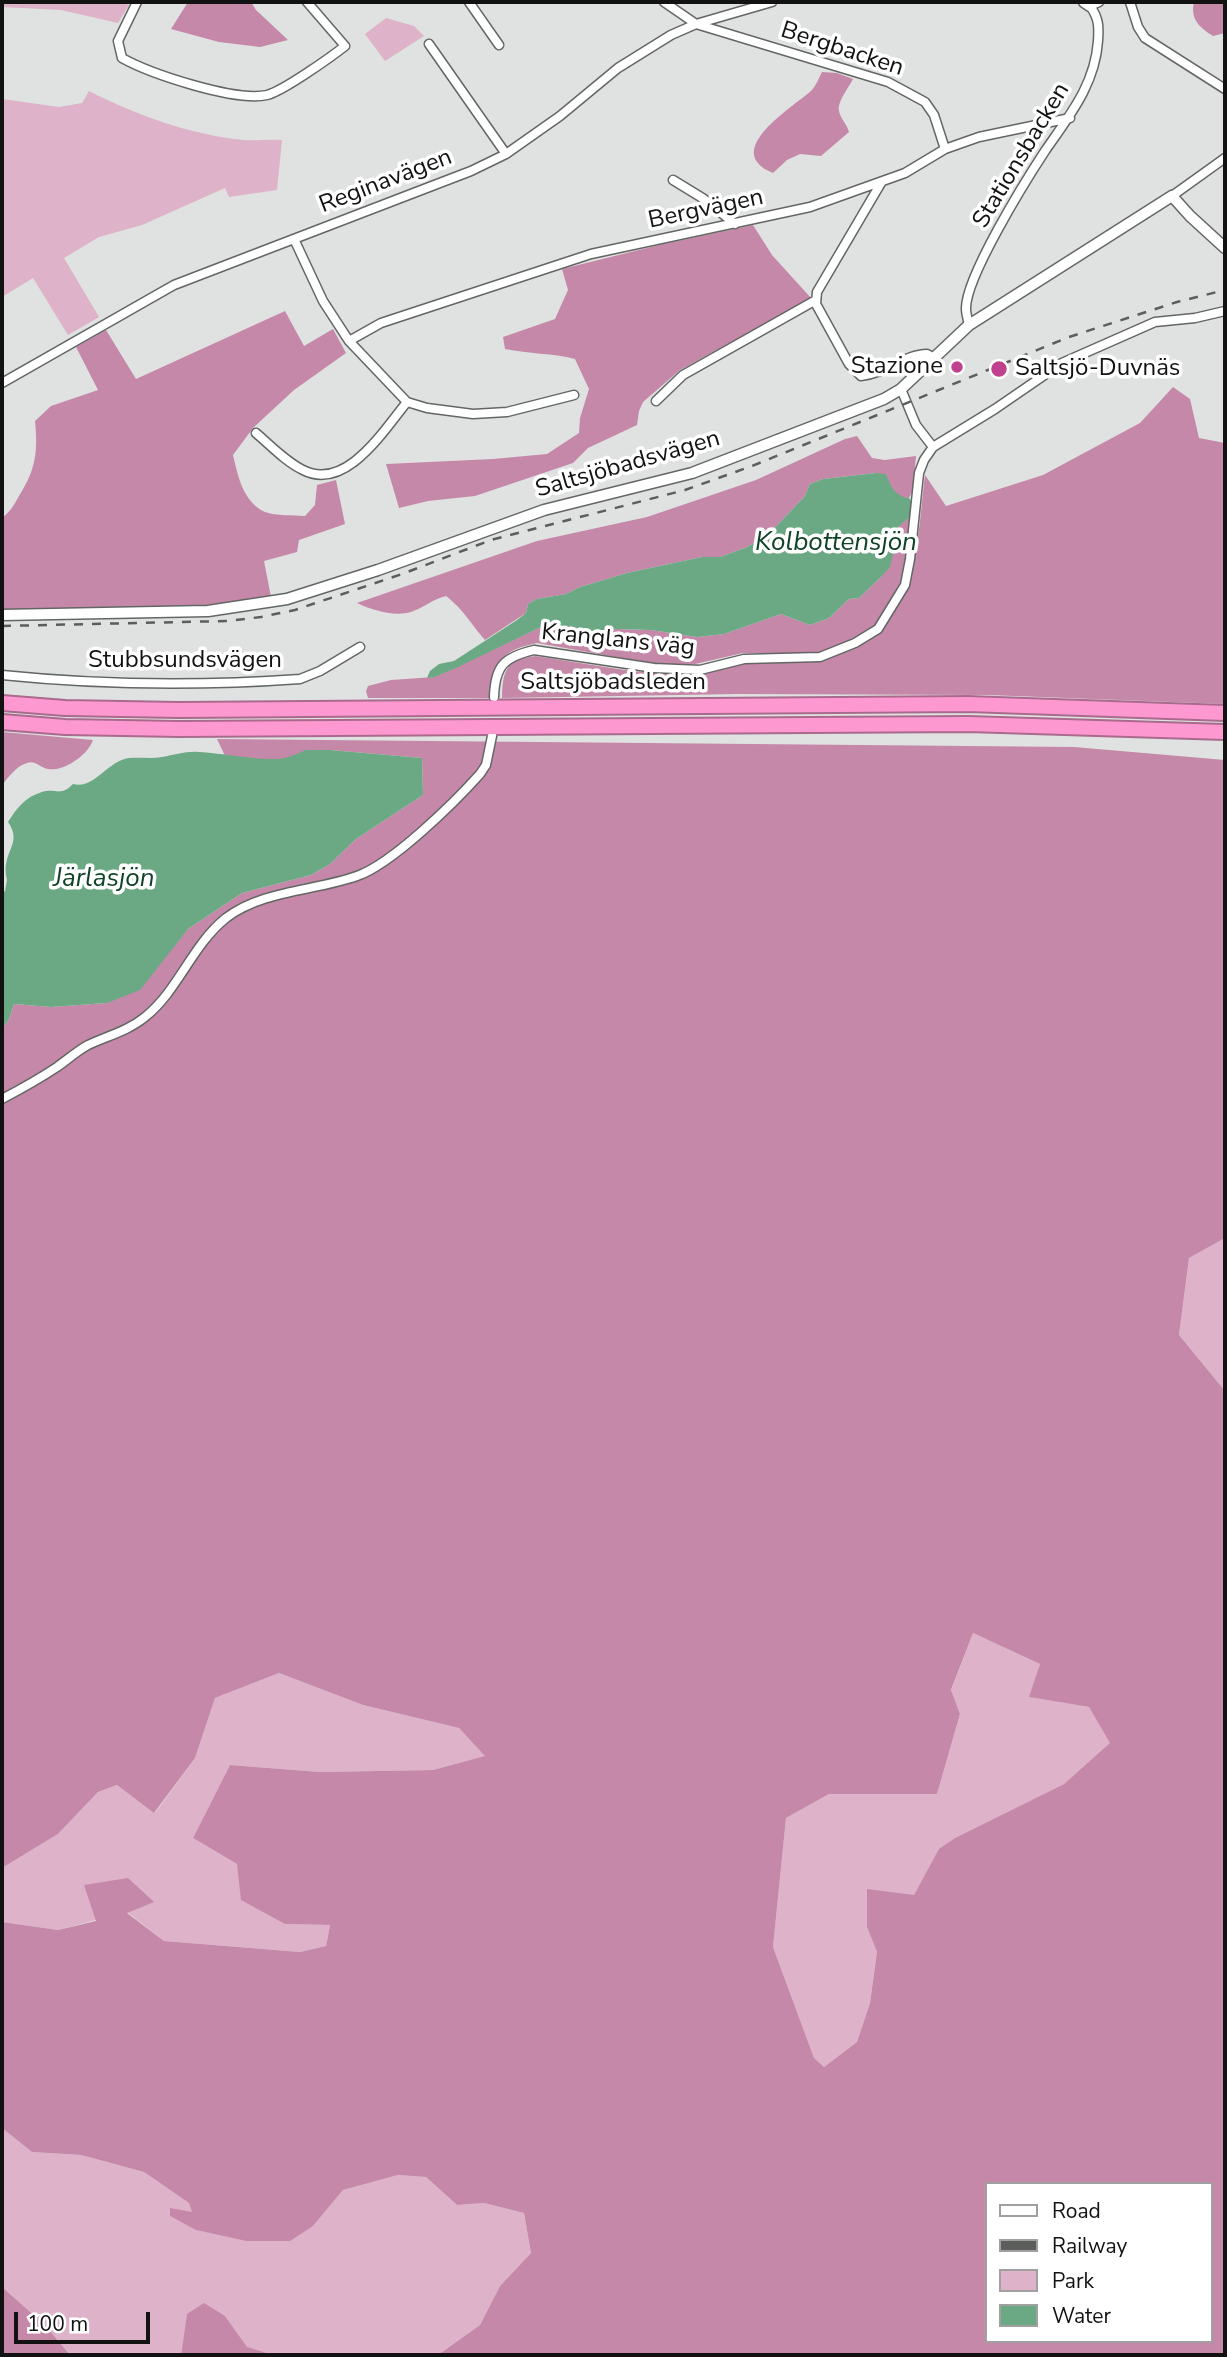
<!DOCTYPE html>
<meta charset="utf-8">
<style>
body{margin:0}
#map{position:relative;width:1227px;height:2357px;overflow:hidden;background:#dfe2e0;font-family:"Nunito Sans",sans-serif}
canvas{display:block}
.frame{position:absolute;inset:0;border:4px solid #111211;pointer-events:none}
.legend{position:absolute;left:985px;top:2182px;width:228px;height:161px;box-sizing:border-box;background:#fff;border:2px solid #a0a0a0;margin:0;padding:9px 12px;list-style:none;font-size:21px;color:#111211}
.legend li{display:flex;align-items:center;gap:14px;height:35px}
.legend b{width:35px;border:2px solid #a0a0a0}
.scale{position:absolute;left:14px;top:2312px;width:136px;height:32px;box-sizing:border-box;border:4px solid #111211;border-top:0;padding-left:9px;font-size:21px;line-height:24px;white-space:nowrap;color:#111211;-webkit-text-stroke:5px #fff;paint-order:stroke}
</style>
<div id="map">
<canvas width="1227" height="2357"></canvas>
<div class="frame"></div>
<ul class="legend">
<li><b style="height:9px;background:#fff"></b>Road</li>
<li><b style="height:9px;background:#5c5e5c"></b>Railway</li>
<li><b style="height:19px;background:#deb2c8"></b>Park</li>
<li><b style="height:19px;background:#6ba984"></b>Water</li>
</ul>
<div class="scale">100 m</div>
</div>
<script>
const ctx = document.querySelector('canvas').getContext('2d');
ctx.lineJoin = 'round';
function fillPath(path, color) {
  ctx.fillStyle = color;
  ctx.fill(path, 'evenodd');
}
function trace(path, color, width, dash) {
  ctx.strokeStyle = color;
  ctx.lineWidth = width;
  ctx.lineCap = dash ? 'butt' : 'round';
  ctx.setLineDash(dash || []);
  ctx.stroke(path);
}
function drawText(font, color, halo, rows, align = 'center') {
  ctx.font = font + ' "Nunito Sans",sans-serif';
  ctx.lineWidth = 7;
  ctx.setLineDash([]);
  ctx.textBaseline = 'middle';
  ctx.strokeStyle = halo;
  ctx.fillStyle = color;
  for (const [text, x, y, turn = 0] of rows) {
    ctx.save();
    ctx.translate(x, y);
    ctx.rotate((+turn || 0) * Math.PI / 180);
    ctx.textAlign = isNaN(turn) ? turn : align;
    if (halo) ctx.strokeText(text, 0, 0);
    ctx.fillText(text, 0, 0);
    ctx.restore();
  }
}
const green = new Path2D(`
 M2 2H123L129 5 118 23 61 10 2 7Z
 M386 18 414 26 424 36 385 61 365 34Z
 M89 91C136 115 191 135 244 140 256 141 270 139 282 140L277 190 229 197 225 188 142 225 99 237 64 258 99 317 68 335 33 278 2 297V99L59 107 82 103Z
 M1225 1238V1391L1179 1335 1189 1258Z
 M973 1633 1040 1664 1030 1697 1089 1707 1111 1743 1064 1784 955 1838 940 1849 914 1895 867 1927 877 1952 870 2003 857 2042 824 2067 814 2058 773 1947 786 1818 829 1794H937L960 1714 951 1691Z
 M279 1673 363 1705 459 1728 486 1756 433 1770 320 1772 230 1765 193 1838 237 1864 285 1924 330 1925 326 1946 300 1952 164 1941 127 1912 58 1930 2 1922V1868L58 1834 98 1792 117 1785 155 1813 195 1758 215 1698Z
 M2 2128 32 2152 81 2155 144 2172 189 2203 193 2213 170 2216 197 2230 246 2241 313 2226 343 2190 398 2175 426 2177 457 2205 484 2203 524 2213 531 2253 500 2286 480 2325 438 2355H273L247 2348 225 2316 187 2315 181 2355H70L45 2325 2 2287Z`);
const forest = new Path2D(`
 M188 2H251L256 10 288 40 260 47 219 42 171 29Z
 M1194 2H1225V33L1213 36C1199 27 1190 19 1194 2Z
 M822 72 837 73 853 79C849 87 837 102 839 111 840 118 847 124 849 132L821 156 800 154 787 160 773 173C720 151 793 107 811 91 816 86 819 78 822 72Z
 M753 225 772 255 811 298 680 370 643 402 639 411 637 425 588 448 573 463 475 496 428 501 399 508 386 464 493 459 547 454 579 433 580 418 589 389 575 359C552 353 529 354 505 349L503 337 555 319 568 290 562 269 659 245Z
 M285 311 304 346 333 329 346 353 294 390 253 428 233 455C238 476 243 502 265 512 276 516 293 515 305 516L315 505 317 485 336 480 345 524 299 540 297 552 264 561 271 597 202 607 2 610V518C10 512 14 505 19 496 36 469 38 452 35 421L51 406 98 390 76 347 106 330 136 379Z
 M1173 387 1190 399 1199 438 1225 443V704L988 695 738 694 502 698C503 670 505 661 535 656 584 663 649 677 698 674 714 673 729 664 745 662 769 660 795 664 819 661 828 659 836 655 844 652 918 625 917 540 925 475L946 506 1043 475 1140 423Z
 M857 436 872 458 885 460 916 456 913 490 909 498 900 497 876 473 823 479 810 484 805 496 766 537 745 548 720 557H702L627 573 580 587 566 594 537 599 528 604 526 613 485 640C470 623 465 611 446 596 433 599 423 608 411 612 394 617 372 610 357 603L537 541 647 517 756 480 845 439Z
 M911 516 908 558 901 581 875 627 854 640 818 653H743L695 664H655L537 643C502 650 492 662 490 698H368L366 691 368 686 391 680 435 677 545 625 569 626 580 633 616 629 651 630 697 637 724 634 781 614 810 625 829 618 849 599 859 598 882 576 891 532Z
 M2 732 93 740C88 755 64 772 48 769 40 768 36 760 27 763 16 766 9 777 2 785Z
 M217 739 1074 747 1225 760V1238L1189 1258 1179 1335 1225 1391V2355H438L480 2325 500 2286 531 2253 524 2213 484 2203 457 2205 426 2177 398 2175 343 2190 313 2226 290 2241H246L196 2230 170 2216V2208L192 2212 189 2203 144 2172 81 2155 32 2152 2 2128V1922L58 1930 96 1921 84 1885 128 1878 154 1902 127 1913 164 1941 300 1952 326 1946 330 1925 285 1924 241 1900 237 1864 193 1838 230 1765 320 1772 433 1770 485 1756 459 1728 363 1705 279 1673 215 1698 195 1758 154 1813 117 1785 98 1792 58 1834 2 1868V1029L9 1019 14 1004 51 1007 107 1003 170 950 188 929 242 893 311 875 330 864 356 839 423 795 422 758 330 750 258 767 226 758ZM973 1633 1040 1664 1029 1697 1089 1707 1110 1743 1064 1784 955 1838 939 1849 914 1895 867 1889V1927L877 1952 870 2003 857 2042 824 2067 814 2058 773 1947 786 1818 829 1794H937L960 1714 951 1690ZM987 2184H1211V2341H987Z
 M2 2287 45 2325 70 2355H2Z
 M204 2303 225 2316 247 2347 273 2355H181L187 2314Z`);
const water = new Path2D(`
 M876 473 886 474C891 487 895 496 909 498L913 504 911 516 891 533 894 549 890 567 882 576 859 598 849 599 829 618 810 625 781 614 724 634 697 637 651 630 616 629 580 633 569 626 545 625 458 667 435 677 427 678 430 671 439 664 454 661 517 620 526 613 528 604 537 599 566 594 580 587 627 573 702 557H720L745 548 766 537 805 496 810 484 823 479Z
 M306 750H330L422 758 423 795 356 839 330 864 311 875 242 893 188 929 140 990 107 1003 51 1007 14 1004 9 1019 2 1029V893L5 891 7 880C0 851 24 845 8 822 17 808 25 797 42 792 56 788 61 797 73 784 94 790 107 761 129 758 140 757 151 759 162 757 175 755 185 751 199 752 222 753 264 762 285 758 292 756 299 753 306 750Z`);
const minor = new Path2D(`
 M137 2 118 41 122 58C151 74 235 102 267 95 283 91 331 57 345 46L307 2
 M469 2 499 45
 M664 2 696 24 888 82 925 102 934 115 945 149
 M1130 2 1138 27 1145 38 1225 89
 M429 44 506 154
 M673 180 704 199 735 224
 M881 183 817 292 816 304 849 364 861 376C885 374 905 354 927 354L934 358
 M1172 196 1225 158
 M294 239 323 301 349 341 407 402 427 408 473 414 507 412 574 395
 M969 325C968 320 966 314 966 309 965 278 1026 180 1045 151 1069 116 1095 85 1098 41 1099 27 1099 18 1090 6L1099 2
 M349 341 381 323 591 254 810 207 905 173 945 149 979 137 1070 118
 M2 383 174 285 471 171 506 154 560 116 618 68 671 35 696 24 772 2
 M656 401 683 375 816 300
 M256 433C270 445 286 462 303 470 346 492 384 430 407 402
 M933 447 995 409 1062 363 1155 322 1195 318 1225 311
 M2 675C100 685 201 686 300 679L320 671 360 647
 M494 697C495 666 504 657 534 650L654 668 700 670 744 659 820 657 855 643 878 629 905 585 910 559 919 473 924 460 933 447 916 425 901 389
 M2 1099C21 1089 39 1079 57 1067 67 1060 77 1051 88 1045 107 1036 128 1031 145 1017 178 991 192 945 226 918 263 890 315 891 357 876 392 864 454 803 480 774L486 765 492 736`);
const tertiary = new Path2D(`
 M1084 2 1090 6
 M2 615 208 611 287 599 378 570 544 510 692 473 884 399 901 389 969 325 1172 196 1190 216 1225 248`);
const motorway = new Path2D(`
 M2 703 65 708 179 710 968 704 1225 713
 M2 722 65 727 179 729 968 724 1225 732`);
const rail = new Path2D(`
 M2 626 228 621 261 617 295 610 402 574 491 540 685 490 752 466 1069 337 1177 302 1225 290`);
const markers = [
 [957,367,7,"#c0428f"],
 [999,369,9,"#c0428f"]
];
const streetNames = [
 ["Bergbacken",842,50,18],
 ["Stationsbacken",1022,156,-59],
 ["Reginavägen",386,182,-21],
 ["Bergvägen",706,210,-12],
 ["Saltsjöbadsvägen",628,465,-16],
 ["Kranglans väg",618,641,6],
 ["Stubbsundsvägen",185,661],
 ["Saltsjöbadsleden",613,683]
];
const poiNames = [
 ["Stazione",943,367],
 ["Saltsjö-Duvnäs",1015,369,"left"]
];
const waterNames = [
 ["Kolbottensjön",836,544],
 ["Järlasjön",104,880]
];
fillPath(green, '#deb2c8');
fillPath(forest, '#c688a9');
fillPath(water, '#6ba984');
trace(minor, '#636764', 11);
trace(tertiary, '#636764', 13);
trace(motorway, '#aa6a8d', 18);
trace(minor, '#fff', 8);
trace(tertiary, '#fff', 10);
trace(motorway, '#fd99d0', 14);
trace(rail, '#5c5e5c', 2.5, [9, 9]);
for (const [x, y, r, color] of markers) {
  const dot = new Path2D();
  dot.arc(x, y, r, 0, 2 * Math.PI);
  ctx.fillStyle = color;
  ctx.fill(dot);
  trace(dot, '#fff', 2.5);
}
drawText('24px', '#111211', '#fff', streetNames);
drawText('24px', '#111211', '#fff', poiNames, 'right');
drawText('italic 26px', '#114329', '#fff', waterNames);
</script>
